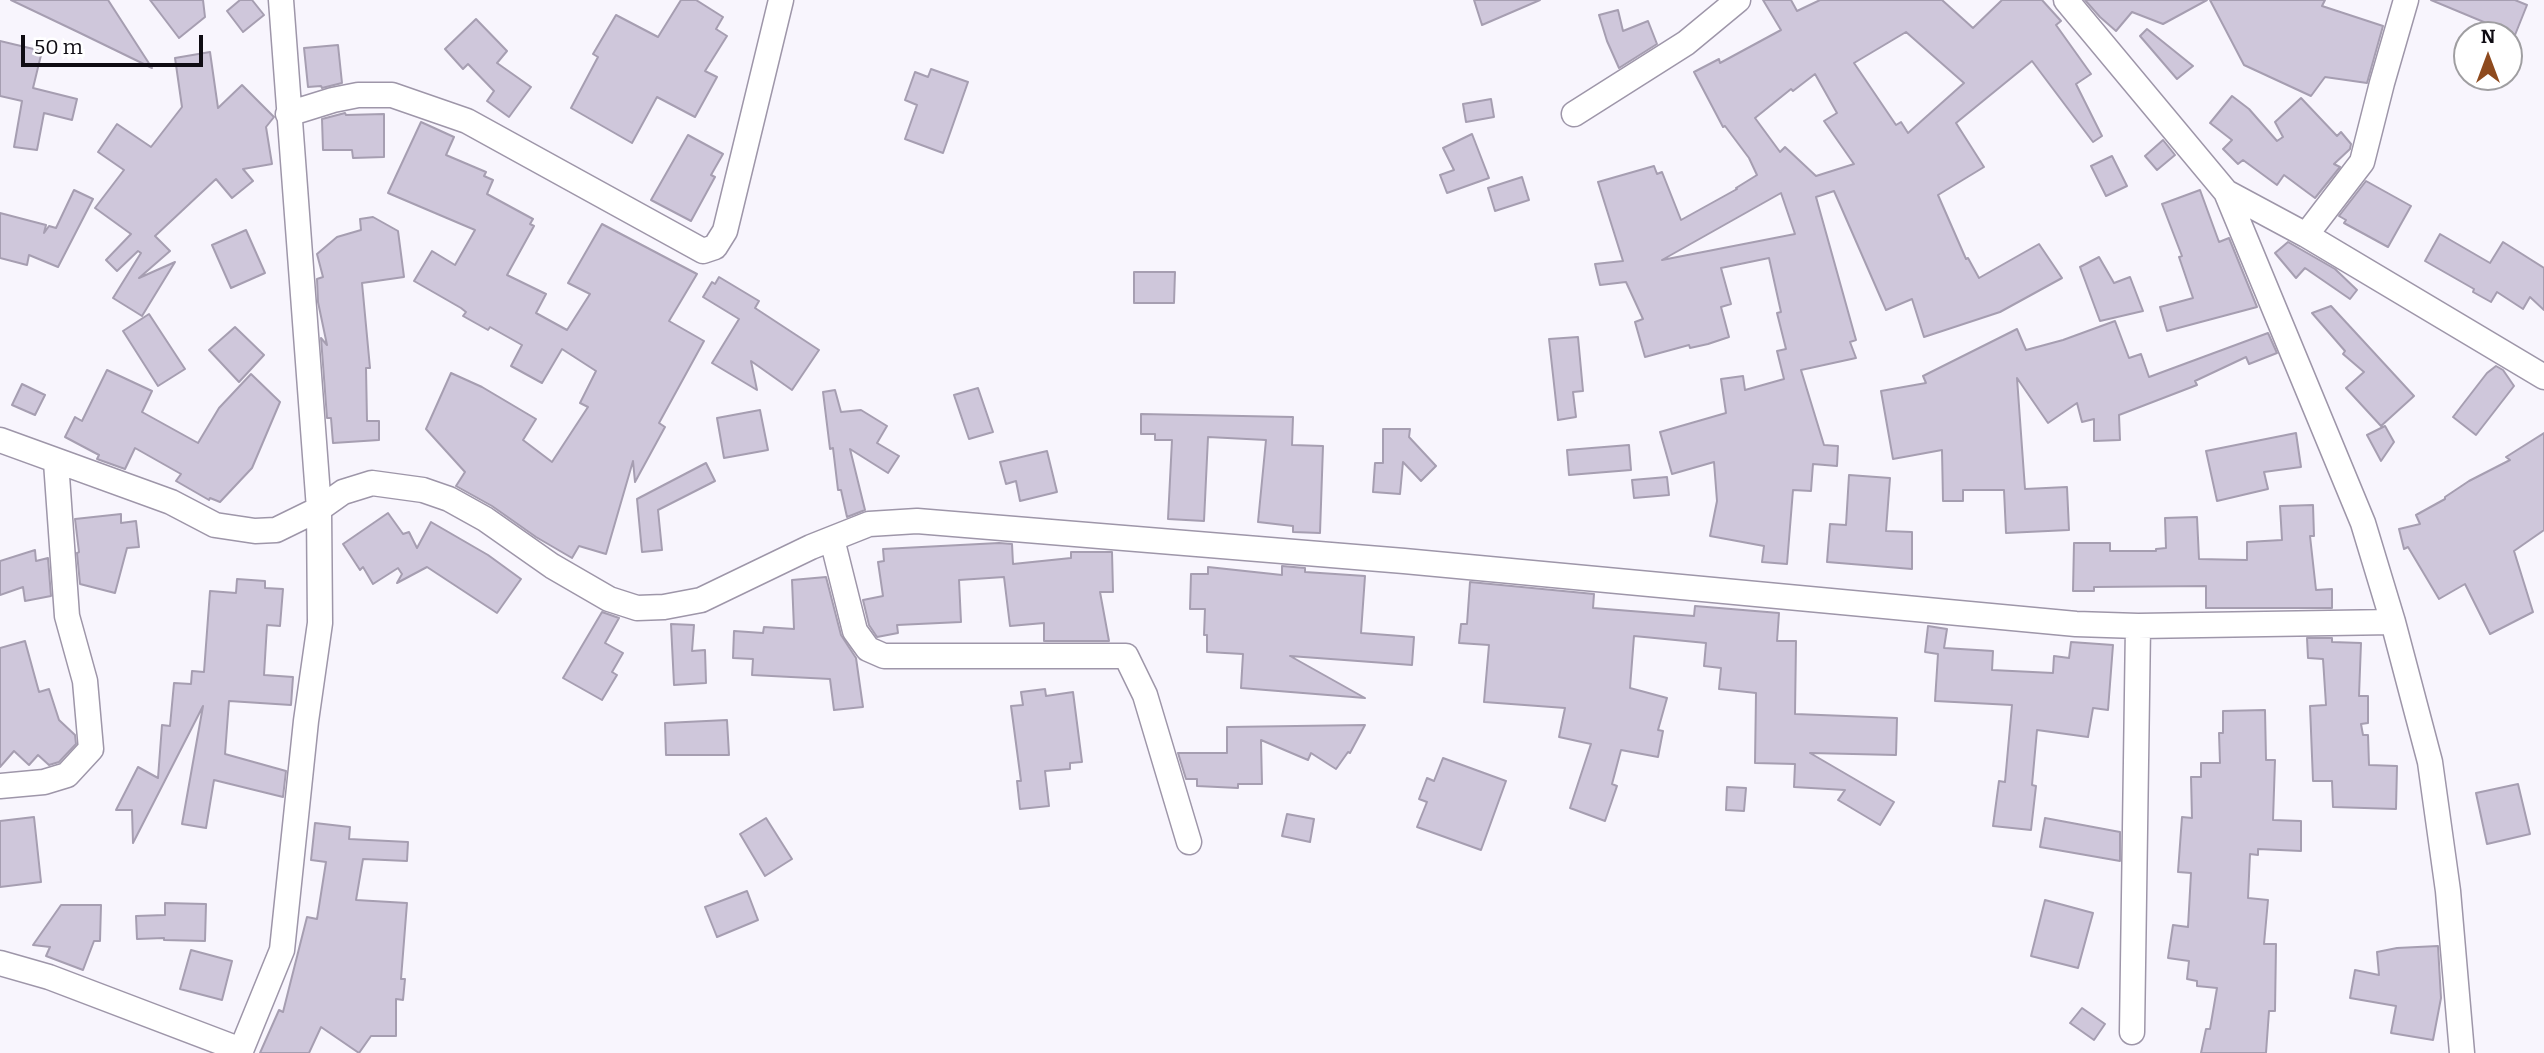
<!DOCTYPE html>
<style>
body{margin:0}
#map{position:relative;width:2544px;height:1053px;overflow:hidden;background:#f8f5fd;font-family:Bitter,serif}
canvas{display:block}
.north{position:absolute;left:2453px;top:21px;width:70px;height:70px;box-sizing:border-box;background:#fff;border:2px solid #9f9ea1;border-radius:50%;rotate:0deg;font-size:19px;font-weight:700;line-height:28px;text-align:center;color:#0f0c13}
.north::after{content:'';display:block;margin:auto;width:24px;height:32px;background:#8e4a1e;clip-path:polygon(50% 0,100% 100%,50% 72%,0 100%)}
.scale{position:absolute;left:21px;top:35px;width:182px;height:32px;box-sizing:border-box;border:4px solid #0f0c13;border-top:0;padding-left:9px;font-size:21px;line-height:24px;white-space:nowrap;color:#0f0c13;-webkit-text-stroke:5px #fff;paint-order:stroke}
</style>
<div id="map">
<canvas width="2544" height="1053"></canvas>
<div class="north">N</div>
<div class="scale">50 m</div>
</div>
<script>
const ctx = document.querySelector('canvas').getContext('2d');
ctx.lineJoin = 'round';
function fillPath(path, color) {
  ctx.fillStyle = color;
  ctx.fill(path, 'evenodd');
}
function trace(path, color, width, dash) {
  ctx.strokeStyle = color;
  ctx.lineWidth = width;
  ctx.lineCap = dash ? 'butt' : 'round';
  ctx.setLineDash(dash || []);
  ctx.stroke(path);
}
const building = new Path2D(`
 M11 0H108L152 68 78 32Z
 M150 0H203L205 17 179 38Z
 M240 0H252L264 15 243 32 227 11Z
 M681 0H696L723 17 716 29 727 36 705 71 717 77 695 117 657 97 632 143 571 108 598 57 593 54 616 15 658 37Z
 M1474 0H1540L1482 25Z
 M1763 0H1791L1797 11 1820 0H1942L1973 28 2002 0H2042L2061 21 2056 25 2091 74 2076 84 2102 136 2093 142 2032 61 1956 123 1984 167 1938 195 1966 259 1968 258 1979 278 2039 244 2062 278 2000 312 1924 337 1912 299 1886 310 1834 191 1816 197 1856 340 1850 342 1856 358 1801 370 1824 445 1838 446 1837 466 1813 464 1811 491 1793 490 1787 564 1762 562 1764 546 1710 536 1717 501 1714 462 1672 474 1660 432 1726 413 1721 379 1743 376 1745 390 1784 379 1777 351 1786 349 1777 313 1781 312 1769 258 1721 268 1731 304 1721 307 1729 337 1708 344 1690 348 1689 345 1645 357 1635 322 1643 319 1626 282 1600 285 1595 264 1623 261 1598 182 1654 166 1657 174 1662 172 1681 220 1737 189 1736 188 1757 175 1749 158 1725 126 1723 127 1694 72 1719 59 1720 63 1781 30ZM1906 32 1964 83 1908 133 1901 122 1896 125 1854 63ZM1815 74 1837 113 1824 121 1854 164 1816 176 1785 147 1780 152 1755 118 1791 89 1793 91ZM1781 193 1795 234 1662 260Z
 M2085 0H2207L2163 24 2132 12 2116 31 2100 17Z
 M2210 0H2325L2322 6 2383 26 2367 83 2325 77 2311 96 2244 65Z
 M2431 0H2515L2527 5 2515 35Z
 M1618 10 1623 31 1648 21 1657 44 1619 68 1607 41 1599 15Z
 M476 19 507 51 497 63 531 87 509 117 487 101 494 91 468 64 463 69 445 49Z
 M2147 29 2193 66 2177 79 2140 36Z
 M0 41 42 51 33 88 77 99 72 120 44 113 37 150 14 147 22 101 0 96Z
 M338 45 342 83 322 88 321 86 308 87 304 48Z
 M210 52 218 108 242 85 274 117 266 127 272 164 243 169 253 181 232 198 216 179 155 236 170 251 139 278 175 262 142 316 113 298 141 253 138 251 117 271 106 260 131 234 95 208 124 170 98 152 117 124 151 147 182 107 175 58Z
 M931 69 968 82 943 153 905 139 917 105 905 100 915 72 928 77Z
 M2232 96 2249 109 2277 141 2283 137 2275 122 2301 98 2337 136 2341 132 2351 144 2350 149 2334 164 2340 167 2315 198 2284 175 2277 185 2243 160 2238 164 2223 149 2232 140 2210 123Z
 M1491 99 1494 117 1466 122 1463 104Z
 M345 113 346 115 384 114V157L353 158 352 150H323L322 119Z
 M421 122 454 137 446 155 486 172 484 176 493 180 487 194 533 219 530 224 534 226 507 275 546 294 536 313 567 330 590 294 568 283 602 224 697 274 669 321 704 341 659 423 665 427 635 482 633 461 606 554 579 546 572 558 536 537 492 506 456 486 465 472 426 429 451 373 482 387 536 419 523 440 552 462 588 407 580 403 596 371 562 349 542 383 511 366 522 345 490 327 488 330 463 316 466 312 461 308 414 281 432 251 455 265 475 230 388 193Z
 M1472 134 1489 178 1447 193 1440 175 1454 170 1443 148Z
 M688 135 723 154 711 175 715 177 691 221 651 200Z
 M2163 140 2175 155 2157 170 2145 156Z
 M2112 156 2127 186 2106 196 2091 166Z
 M1522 177 1529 200 1495 211 1488 188Z
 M2366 181 2411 206 2388 247 2344 223 2346 220 2339 216Z
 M74 190 93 199 58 267 29 255 27 265 0 258V213L46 225 44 233 49 226 56 228Z
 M2200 190 2219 242 2229 238 2257 307 2167 331 2160 307 2193 298 2179 257 2182 256 2162 204Z
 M373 217 398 231 404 277 362 283 370 368H366L367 421H379V440L333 443 331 418H327L321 338 327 345 318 302 317 279 323 277 317 254 337 237 361 230 360 219Z
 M246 230 265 273 231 288 212 245Z
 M2440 234 2490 263 2503 242 2544 268V310L2530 297 2523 309 2497 292 2491 302 2473 292 2474 289 2425 261Z
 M2288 242 2335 269 2357 290 2350 299 2305 268 2296 278 2275 253Z
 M2099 257 2114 283 2130 277 2143 311 2100 321 2080 267Z
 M1134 272H1175L1174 303H1134Z
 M719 277 759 301 755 308 819 350 792 390 751 361 757 390 712 363 739 319 703 297 712 282 715 284Z
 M2331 306 2414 396 2381 426 2346 388 2364 372 2343 354 2345 351 2312 313Z
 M149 314 185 369 158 386 123 331Z
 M2115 321 2129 358 2141 354 2149 377 2268 333 2277 353 2249 364 2246 357 2195 381 2197 385 2119 415 2120 440 2094 441V419L2082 422 2077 403 2048 423 2017 378 2025 489 2067 487 2069 530 2006 533 2004 490H1963V501H1943L1942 450 1893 459 1881 391 1926 383 1923 376 2017 329 2026 350 2063 340Z
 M235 327 264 355 239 382 209 350Z
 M1578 337 1583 391 1573 392 1576 417 1558 420 1549 339Z
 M2496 366 2503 370 2514 386 2476 435 2453 417 2487 373Z
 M107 370 152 391 142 412 198 443 219 408 251 374 280 402 252 468 220 502 210 498 209 500 176 481 181 474 135 448 125 469 97 459 99 455 65 437 75 417 82 421Z
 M22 384 45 395 35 415 12 405Z
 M978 388 993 432 969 439 954 395Z
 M835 390 841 412 861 410 887 426 877 443 899 456 888 473 850 449 865 510 847 517 841 490H838L833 448 830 449 823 392Z
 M760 410 768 450 724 458 717 418Z
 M1141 414 1293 417 1292 445 1323 446 1320 533 1293 532V526L1258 522 1266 440 1208 437 1204 521 1168 519 1172 440H1155V434H1141Z
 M2385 426 2394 442 2381 461 2367 435Z
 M1383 429H1410L1409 437 1436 466 1421 481 1403 462 1400 494 1373 492 1375 463H1383Z
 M2296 433 2301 467 2264 472 2268 489 2217 501 2206 451Z
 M2544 433V530L2514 551 2533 612 2490 634 2465 584 2439 599 2408 547 2404 549 2399 529 2420 524 2416 515 2445 499V497L2469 481 2510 460 2506 457Z
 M1629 445 1631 470 1569 475 1567 450Z
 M1047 451 1057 492 1020 501 1016 481 1006 484 1000 462Z
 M706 463 715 481 658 510 662 550 642 552 637 499Z
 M1849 475 1890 478 1886 531 1912 532V569L1827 562 1830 524 1846 525Z
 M1667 477 1669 495 1634 498 1632 480Z
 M2313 505 2314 536H2310L2316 590 2332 589V608H2206V586L2094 587V591H2073L2074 543H2110V551H2156V549L2166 548 2165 518 2197 517 2199 559 2247 560V542L2282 540 2280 506Z
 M388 513 403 534 409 532 417 548 431 522 488 555 521 579 497 613 427 567 397 583 402 574 398 568 373 584 363 567 360 570 343 544Z
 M121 514V523L136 521 139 547 127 548 115 593 80 584 77 553 79 552 75 519Z
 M999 543 1012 544 1013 564 1071 558V552H1112L1113 592H1100L1109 641H1044V623L1010 626 1004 577 959 580 961 622 897 625 898 633 877 637 869 625 863 600 883 596 878 562 884 561 883 549Z
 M35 550 36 561 48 558 51 596 25 601 23 587 0 595V561Z
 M1282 566 1305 568V572L1365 576 1361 633 1414 637 1412 665 1290 656 1365 698 1241 688 1243 654 1207 652V635H1204L1205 609H1190L1191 574H1208V567L1282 575Z
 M826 577 841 635 856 658 863 707 834 710 830 679 752 675 753 659 733 658 734 631 763 633 764 627 794 629 792 580Z
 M237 579 265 581V588L283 589 280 626 267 625 264 675 293 677 291 705 229 701 225 754 286 771 283 797 214 780 206 828 182 824 203 706 133 843 132 810H116L138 767 158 778 162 725 170 726 174 683 191 684 192 671 204 672 210 591 236 593Z
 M1470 582 1594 594 1593 608 1694 616 1695 606 1779 613 1777 641H1796L1795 714 1897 718 1896 755 1810 753 1894 802 1880 825 1838 800 1845 790 1794 787 1795 764 1755 763 1756 693 1719 689 1721 668 1704 666 1706 643 1634 636 1630 688 1667 698 1658 730 1663 731 1658 757 1621 750 1612 784 1617 786 1605 821 1570 808 1591 744 1559 737 1565 708 1484 702 1489 645 1459 643 1461 624H1467Z
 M602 612 619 618 605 643 623 653 612 672 617 675 602 700 563 678Z
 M671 624 694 625 692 651 705 650 706 683 674 685Z
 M1928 626 1947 629 1944 648 1993 651 1992 670 2053 673 2054 656 2069 658 2071 642 2113 645 2108 710 2093 708 2088 737 2037 730 2032 785 2036 786 2031 830 1993 826 1999 781 2005 782 2012 705 1935 701 1938 654 1925 652Z
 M2307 638H2332V642L2361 643 2359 696H2368V723L2361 724 2363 735H2368L2369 765 2397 766 2396 809 2333 807 2332 781H2313L2310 706 2326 705 2323 659 2308 658Z
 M25 641 39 692 49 689 59 720 75 735 76 744 59 762 49 765 38 755 29 765 14 751 0 767V648Z
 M1045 689 1046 696 1073 692 1082 762 1070 763V769L1045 771 1049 806 1020 809 1017 781H1021L1011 706 1023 705 1021 692Z
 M2265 710 2266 760H2275L2273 820 2301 821V851L2258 849V855L2250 854 2248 898 2268 900 2264 944H2276L2275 1011H2269L2266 1053H2201L2206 1029H2210L2217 988 2197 986V981L2187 979 2189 961 2168 958 2173 925 2188 927 2191 873 2178 872 2182 817 2192 818 2191 777H2201V763H2220L2219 733H2223V711Z
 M727 720 729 755H666L665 723Z
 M1365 725 1350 753 1348 752 1336 769 1311 753 1308 760 1261 740 1262 784H1238V788L1197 786V779H1186L1178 753H1227V727Z
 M1443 758 1506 781 1481 850 1417 827 1427 802 1419 799 1427 778 1434 781Z
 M2518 784 2530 834 2487 844 2476 793Z
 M1727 787 1746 788 1744 811 1726 810Z
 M1287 814 1314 819 1310 842 1282 836Z
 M34 817 41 882 0 887V821Z
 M766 818 792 859 765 876 740 834Z
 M2045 818 2120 832V861L2040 847Z
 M315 823 350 827 349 839 408 842 407 861 363 859 356 900 407 903 401 979H405L403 1000 396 999V1036H371L359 1053 321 1027 309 1053H260L279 1010 283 1012 307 917 317 919 326 862 311 860Z
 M747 891 758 920 717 937 705 907Z
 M2045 900 2093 913 2078 968 2031 956Z
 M165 903 206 904 205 941 164 940V938L137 939 136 916 165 915Z
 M61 905H101L100 941H94L83 970 46 956 50 947 33 945Z
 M2438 946 2441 998 2433 1040 2391 1033 2396 1006 2350 998 2355 970 2379 975 2377 952 2397 948Z
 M191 950 232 961 222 1000 180 989Z
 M2082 1008 2105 1024 2094 1040 2070 1023Z`);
const minor = new Path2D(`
 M2066 0 2226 192 2363 523 2393 622 2430 762 2448 891 2462 1053
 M288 114 333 100 358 95H392L467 121 703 251 715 247 725 231 781 0
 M1574 114 1686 43 1738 0
 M2226 192 2306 235 2544 377
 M2306 235 2362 162 2382 83 2406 0
 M0 440 171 502 215 525 255 531 276 530 319 509 343 492 372 483 423 490 449 499 485 519 552 566 609 599 637 608 664 607 701 600 811 547 869 524 917 521 1404 561 2076 624 2138 626 2393 622
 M832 539 855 631 868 649 884 656H1126L1145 695 1189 842
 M0 786 44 782 67 775 91 749 85 681 67 616 56 462
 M0 963 49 977 241 1050
 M2132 1032 2138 626
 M240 1053 282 950 306 721 320 623 319 509 281 0`);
fillPath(building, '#cfc7db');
trace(building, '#a69eb1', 2);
trace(minor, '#9e96a9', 27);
trace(minor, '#fff', 24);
</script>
